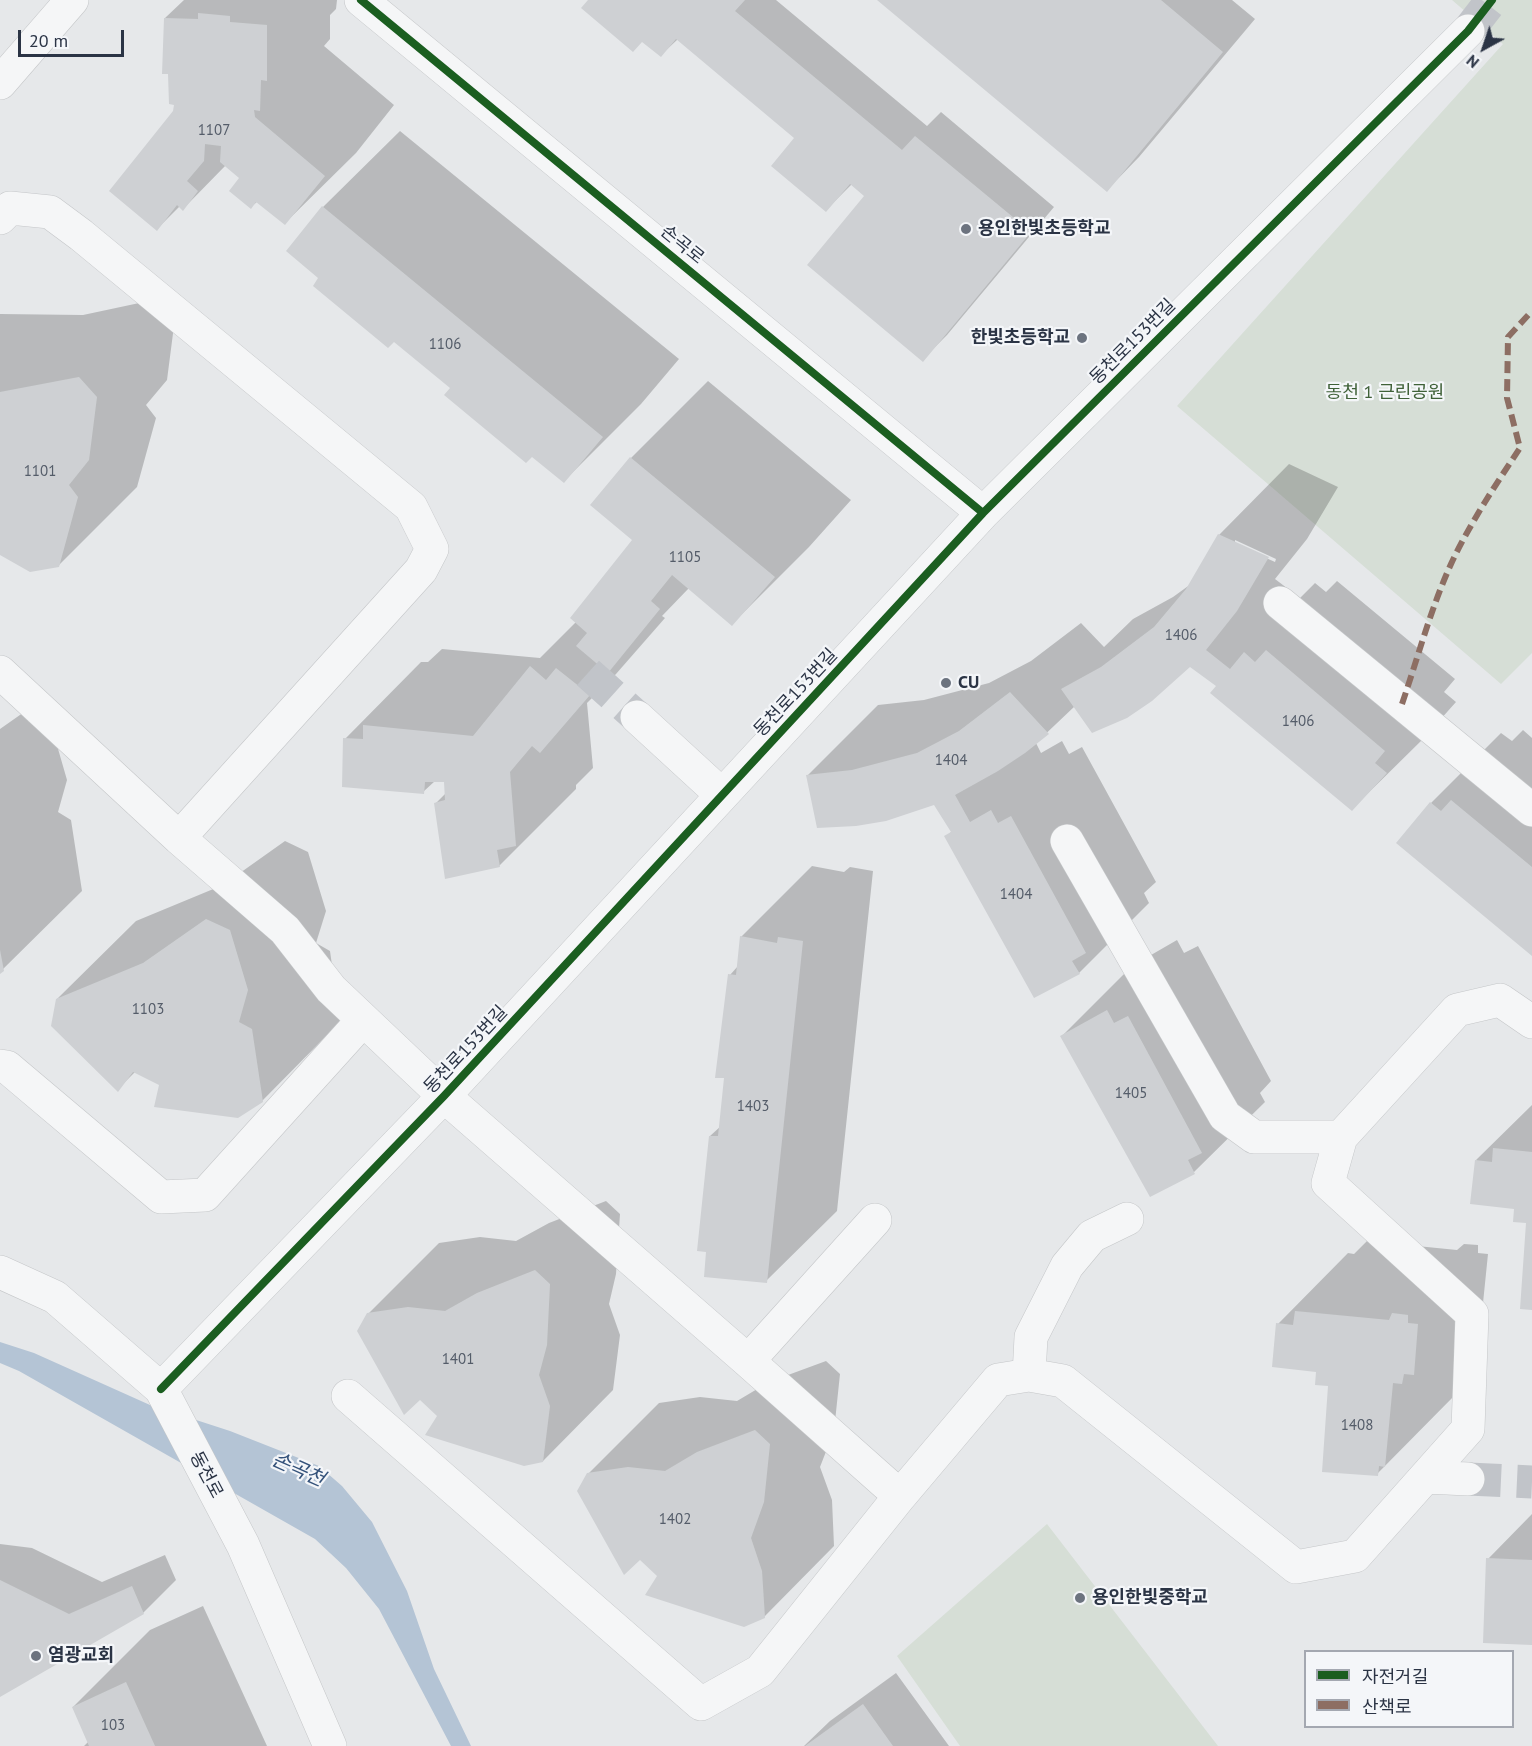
<!DOCTYPE html>
<meta charset="utf-8">
<style>
body{margin:0}
#map{position:relative;width:1532px;height:1746px;overflow:hidden;background:#e6e8ea;font-family:"PT Sans","Noto Sans KR",sans-serif}
canvas{display:block}
.legend{position:absolute;left:1304px;top:1650px;width:210px;height:78px;box-sizing:border-box;background:#f4f6f9;border:2px solid #a4a8b1;margin:0;padding:8px 10px;list-style:none;font-size:18px;color:#2b3445}
.legend li{display:flex;align-items:center;gap:12px;height:30px}
.legend b{width:30px;border:2px solid #a4a8b1}
.north{position:absolute;left:1454px;top:18px;width:60px;height:60px;-webkit-text-stroke:4px #f4f6f9;paint-order:stroke;rotate:220deg;font-size:16px;font-weight:700;line-height:24px;text-align:center;color:#2b3445}
.north::after{content:'';display:block;margin:auto;width:21px;height:27px;background:#2b3445;clip-path:polygon(50% 0,100% 100%,50% 72%,0 100%)}
.scale{position:absolute;left:18px;top:30px;width:106px;height:27px;box-sizing:border-box;border:3px solid #2b3445;border-top:0;padding-left:8px;font-size:18px;line-height:21px;white-space:nowrap;color:#2b3445;-webkit-text-stroke:4px #f4f6f9;paint-order:stroke}
</style>
<div id="map">
<canvas width="1532" height="1746"></canvas>
<ul class="legend">
<li><b style="height:8px;background:#1b5e20"></b>자전거길</li>
<li><b style="height:8px;background:#8d6e63"></b>산책로</li>
</ul>
<div class="north">N</div>
<div class="scale">20 m</div>
</div>
<script>
const ctx = document.querySelector('canvas').getContext('2d');
ctx.lineJoin = 'round';
function fillPath(path, color) {
  ctx.fillStyle = color;
  ctx.fill(path, 'evenodd');
}
function trace(path, color, width, dash) {
  ctx.strokeStyle = color;
  ctx.lineWidth = width;
  ctx.lineCap = dash ? 'butt' : 'round';
  ctx.setLineDash(dash || []);
  ctx.stroke(path);
}
function drawText(font, color, halo, rows, align = 'center') {
  ctx.font = font + ' "PT Sans","Noto Sans KR",sans-serif';
  ctx.lineWidth = 4.5;
  ctx.setLineDash([]);
  ctx.textBaseline = 'middle';
  ctx.strokeStyle = halo;
  ctx.fillStyle = color;
  for (const [text, x, y, turn = 0] of rows) {
    ctx.save();
    ctx.translate(x, y);
    ctx.rotate((+turn || 0) * Math.PI / 180);
    ctx.textAlign = isNaN(turn) ? turn : align;
    if (halo) ctx.strokeText(text, 0, 0);
    ctx.fillText(text, 0, 0);
    ctx.restore();
  }
}
const green = new Path2D(`
 M1452 0H1532V653L1501 684 1177 406 1503 44Z
 M1047 1524 1218 1746H960L897 1656Z`);
const water = new Path2D(`
 M0 1342 34 1353 150 1405 230 1431 319 1466 342 1486 372 1522 407 1591 434 1669 471 1746H451L379 1609 346 1568 315 1539 19 1371 0 1363Z`);
const shadow = new Path2D(`
 M184 0H337L336 9 330 15V39L324 46 394 105 356 153 285 223 258 201 251 207 241 178 226 165 183 209 180 206 157 229 176 103 165 18Z
 M590 0H776L927 126 941 112 1054 207 947 335 922 360 866 196 852 184 826 210 796 138 678 39 661 55Z
 M879 0H1232L1255 19 1139 157 1107 190Z
 M400 131 679 359 641 404 564 481 320 278 323 207Z
 M158 299 175 318 167 380 146 405 156 418 137 487 58 566 0 553V314L83 315Z
 M708 381 851 500 809 547 732 624 689 588 662 616 665 618 616 674 587 703 593 768 576 785V789L499 866 436 803 446 793 445 781H435L423 792 345 739 421 662H428L442 649 540 658 576 622 634 540 592 504 631 458Z
 M1289 464 1338 487 1307 539 1275 579 1300 598 1315 583 1326 592 1337 581 1455 679 1444 692 1456 702 1423 739 1352 809 1219 685 1190 665 1075 706 1036 743 1041 753 1062 741 1069 754 1082 747 1156 882 1144 893 1149 903 1079 973 946 837 952 831 935 803 807 776 878 705 924 700 989 683 1031 661 1081 623 1104 647 1133 619 1173 597 1191 584 1219 535ZM1235 540 1276 559 1275 562 1235 544Z
 M27 710 50 721 67 780 58 812 71 820 82 891 0 972V729Z
 M1523 730 1532 738V954L1431 803 1501 733 1512 741Z
 M285 841 308 852 326 911 316 943 330 951 340 1022 262 1101 161 1084 135 1072 118 1089 57 999 136 921 223 885Z
 M812 866 844 872 850 867 873 871 837 1211 766 1281 710 1136 721 1126 726 1077 730 975 738 966 741 937Z
 M1177 940 1184 953 1198 946 1271 1081 1260 1093 1265 1102 1194 1172 1150 1195 1062 1036 1132 966Z
 M1532 1105V1308L1528 1222 1476 1160Z
 M606 1201 620 1214 616 1274 609 1304 620 1335 613 1390 543 1461 438 1416 368 1314 439 1243 480 1237 516 1241 549 1223Z
 M1367 1241 1457 1250 1464 1244 1478 1245V1253L1488 1254 1483 1303 1455 1395 1377 1474 1330 1385 1278 1324 1348 1253 1354 1254Z
 M826 1361 840 1374 834 1431 820 1467 832 1500 834 1546 764 1617 658 1575 588 1474 659 1403 700 1397 737 1401 769 1382Z
 M1532 1514V1643L1488 1559Z
 M0 1544 32 1548 102 1582 165 1555 176 1580 143 1613 0 1696Z
 M203 1606 267 1746H84L89 1741 73 1707 150 1630Z
 M896 1673 949 1746H804L830 1721Z`);
const building = new Path2D(`
 M588 0H745L735 11 902 150 915 136 1031 232 923 362 807 265 864 196 850 184 826 212 771 166 794 138 676 39 661 57 642 42 633 52 581 8Z
 M877 0H1161L1223 52 1107 192Z
 M198 13 230 16V22L267 25V81L261 80 260 111 254 110 255 117 325 176 285 225 256 202 251 209 229 191 239 178 220 162 221 146 205 144 204 161 187 181 198 191 183 211 177 205 157 231 109 191 173 111 174 105 169 104 168 74H162L164 18 198 19Z
 M322 206 603 437 564 483 532 457 526 463 444 395 450 388 394 342 388 348 313 286 318 278 286 251Z
 M79 377 97 397 89 460 69 485 78 497 59 567 30 572 0 555V392Z
 M630 457 775 577 732 626 672 575 651 601 660 609 608 673 576 646 587 633 570 618 632 540 590 505Z
 M1218 534 1269 557 1237 611 1206 650 1230 669 1244 652 1255 662 1266 650 1385 751 1375 763 1387 773 1352 811 1210 693 1216 686 1190 667 1152 701 1127 718 1092 733 1061 689 1101 667 1154 627 1186 589Z
 M530 666 546 680 556 668 590 695 540 753 532 746 510 772 516 846 497 850 500 867 445 879 434 803 445 800 444 782H425L424 794 342 787 343 738 363 739V725L473 736Z
 M1010 692 1049 734 1025 753 998 771 955 795 970 822 991 810 998 823 1011 816 1086 953 1072 961 1080 974 1034 998 944 836 951 832 934 805 886 821 856 826 817 828 806 775 852 770 917 753 959 731Z
 M1451 800 1532 867V956L1396 843 1430 802 1441 811Z
 M206 919 230 930 248 990 239 1022 252 1029 263 1102 238 1118 154 1107 159 1085 133 1072 118 1092 51 1026 56 999 143 963Z
 M740 936 777 943 778 937 803 941 767 1283 704 1277 706 1252 697 1251 709 1136H718L724 1078H715L728 974 736 975Z
 M0 950 4 971 0 974Z
 M1107 1010 1114 1023 1128 1016 1202 1153 1188 1160 1195 1174 1150 1197 1060 1036Z
 M1493 1148 1532 1152V1310L1520 1309 1526 1223 1513 1222 1514 1209 1470 1204 1475 1160 1492 1162Z
 M535 1270 550 1284 547 1345 539 1375 550 1406 543 1462 524 1466 425 1435 437 1416 420 1400 404 1415 357 1331 367 1313 408 1307 445 1311 477 1293Z
 M1295 1311 1389 1320 1392 1313 1408 1315V1323L1418 1324 1414 1375 1404 1374 1402 1384 1393 1383 1385 1467 1379 1466 1378 1476 1322 1472 1328 1386 1315 1385 1316 1372 1272 1367 1276 1323 1293 1325Z
 M755 1430 770 1444 764 1502 751 1538 762 1571 765 1618 744 1627 645 1595 657 1576 640 1560 624 1575 577 1491 587 1473 628 1467 665 1471 697 1452Z
 M1486 1558 1532 1560V1645L1483 1643Z
 M0 1580 69 1614 132 1586 144 1614 0 1697Z
 M126 1682 155 1746H89L72 1707Z
 M863 1704 893 1746H805Z`);
const minorTunnel = new Path2D(`
 M1468 31 1492 0
 M588 673 637 717
 M1468 1479 1532 1482`);
const minor = new Path2D(`
 M361 0 983 513
 M0 83 72 0
 M0 218 10 208 50 212 81 235 411 507 432 549 421 570 179 838
 M1280 603 1532 810
 M0 672 179 838 285 930 331 989 444 1096 748 1361 900 1496
 M637 717 722 795
 M1067 841 1225 1116 1254 1137H1341
 M0 1066 7 1067 161 1197 205 1195 363 1020
 M0 1272 55 1297 161 1389 243 1545 330 1746
 M748 1361 875 1220
 M1029 1375 1031 1337 1067 1266 1092 1236 1127 1219
 M161 1389 444 1096 983 513 1468 31
 M348 1396 701 1704 760 1671 900 1496 998 1380 1029 1375 1063 1381 1296 1567 1355 1556 1468 1429 1472 1314 1328 1183 1341 1137 1457 1010 1500 1000 1532 1022
 M1426 1477 1468 1479`);
const quiet = new Path2D(`
 M1402 704C1418 657 1431 608 1451 564 1469 525 1496 484 1520 448L1507 398 1508 337 1532 311`);
const cycleway = new Path2D(`
 M361 0 983 513
 M161 1389 444 1096 983 513 1468 31 1492 0`);
const markers = [
 [966,229,6,"#6c737f"],
 [1082,338,6,"#6c737f"],
 [946,683,6,"#6c737f"],
 [1080,1598,6,"#6c737f"],
 [36,1656,6,"#6c737f"]
];
const numberNames = [
 ["1107",214,131],
 ["1106",445,345],
 ["1101",40,472],
 ["1105",685,558],
 ["1406",1181,636],
 ["1406",1298,722],
 ["1404",951,761],
 ["1404",1016,895],
 ["1103",148,1010],
 ["1405",1131,1094],
 ["1403",753,1107],
 ["1401",458,1360],
 ["1408",1357,1426],
 ["1402",675,1520],
 ["103",113,1726]
];
const poiNames = [
 ["용인한빛초등학교",978,229],
 ["한빛초등학교",1070,338,"right"],
 ["CU",958,683],
 ["용인한빛중학교",1092,1598],
 ["염광교회",48,1656]
];
const streetNames = [
 ["손곡로",682,245,39],
 ["동천로153번길",1133,342,-45],
 ["동천로153번길",796,693,-47],
 ["동천로153번길",466,1050,-47],
 ["동천로",206,1475,62]
];
const parkNames = [
 ["동천 1 근린공원",1385,393]
];
const waterNames = [
 ["손곡천",298,1470,24]
];
fillPath(green, '#d6ded6');
fillPath(water, '#b4c4d5');
fillPath(shadow, '#0003');
fillPath(building, '#ced0d3');
trace(minorTunnel, '#c1c4c9', 33, [33, 16]);
trace(minor, '#c4c6c8', 34);
trace(minor, '#f5f6f7', 33);
trace(quiet, '#8d6e63', 6, [12, 6]);
trace(cycleway, '#1b5e20', 8);
for (const [x, y, r, color] of markers) {
  const dot = new Path2D();
  dot.arc(x, y, r, 0, 2 * Math.PI);
  ctx.fillStyle = color;
  ctx.fill(dot);
  trace(dot, '#f4f6f9', 2);
}
drawText('15px', '#545c69', null, numberNames);
drawText('bold 18px', '#2b3445', '#f4f6f9', poiNames, 'left');
drawText('18px', '#2b3445', '#f4f6f9', streetNames);
drawText('18px', '#3f6138', '#f4f6f9', parkNames);
drawText('italic 20px', '#34527a', '#f4f6f9', waterNames);
</script>
